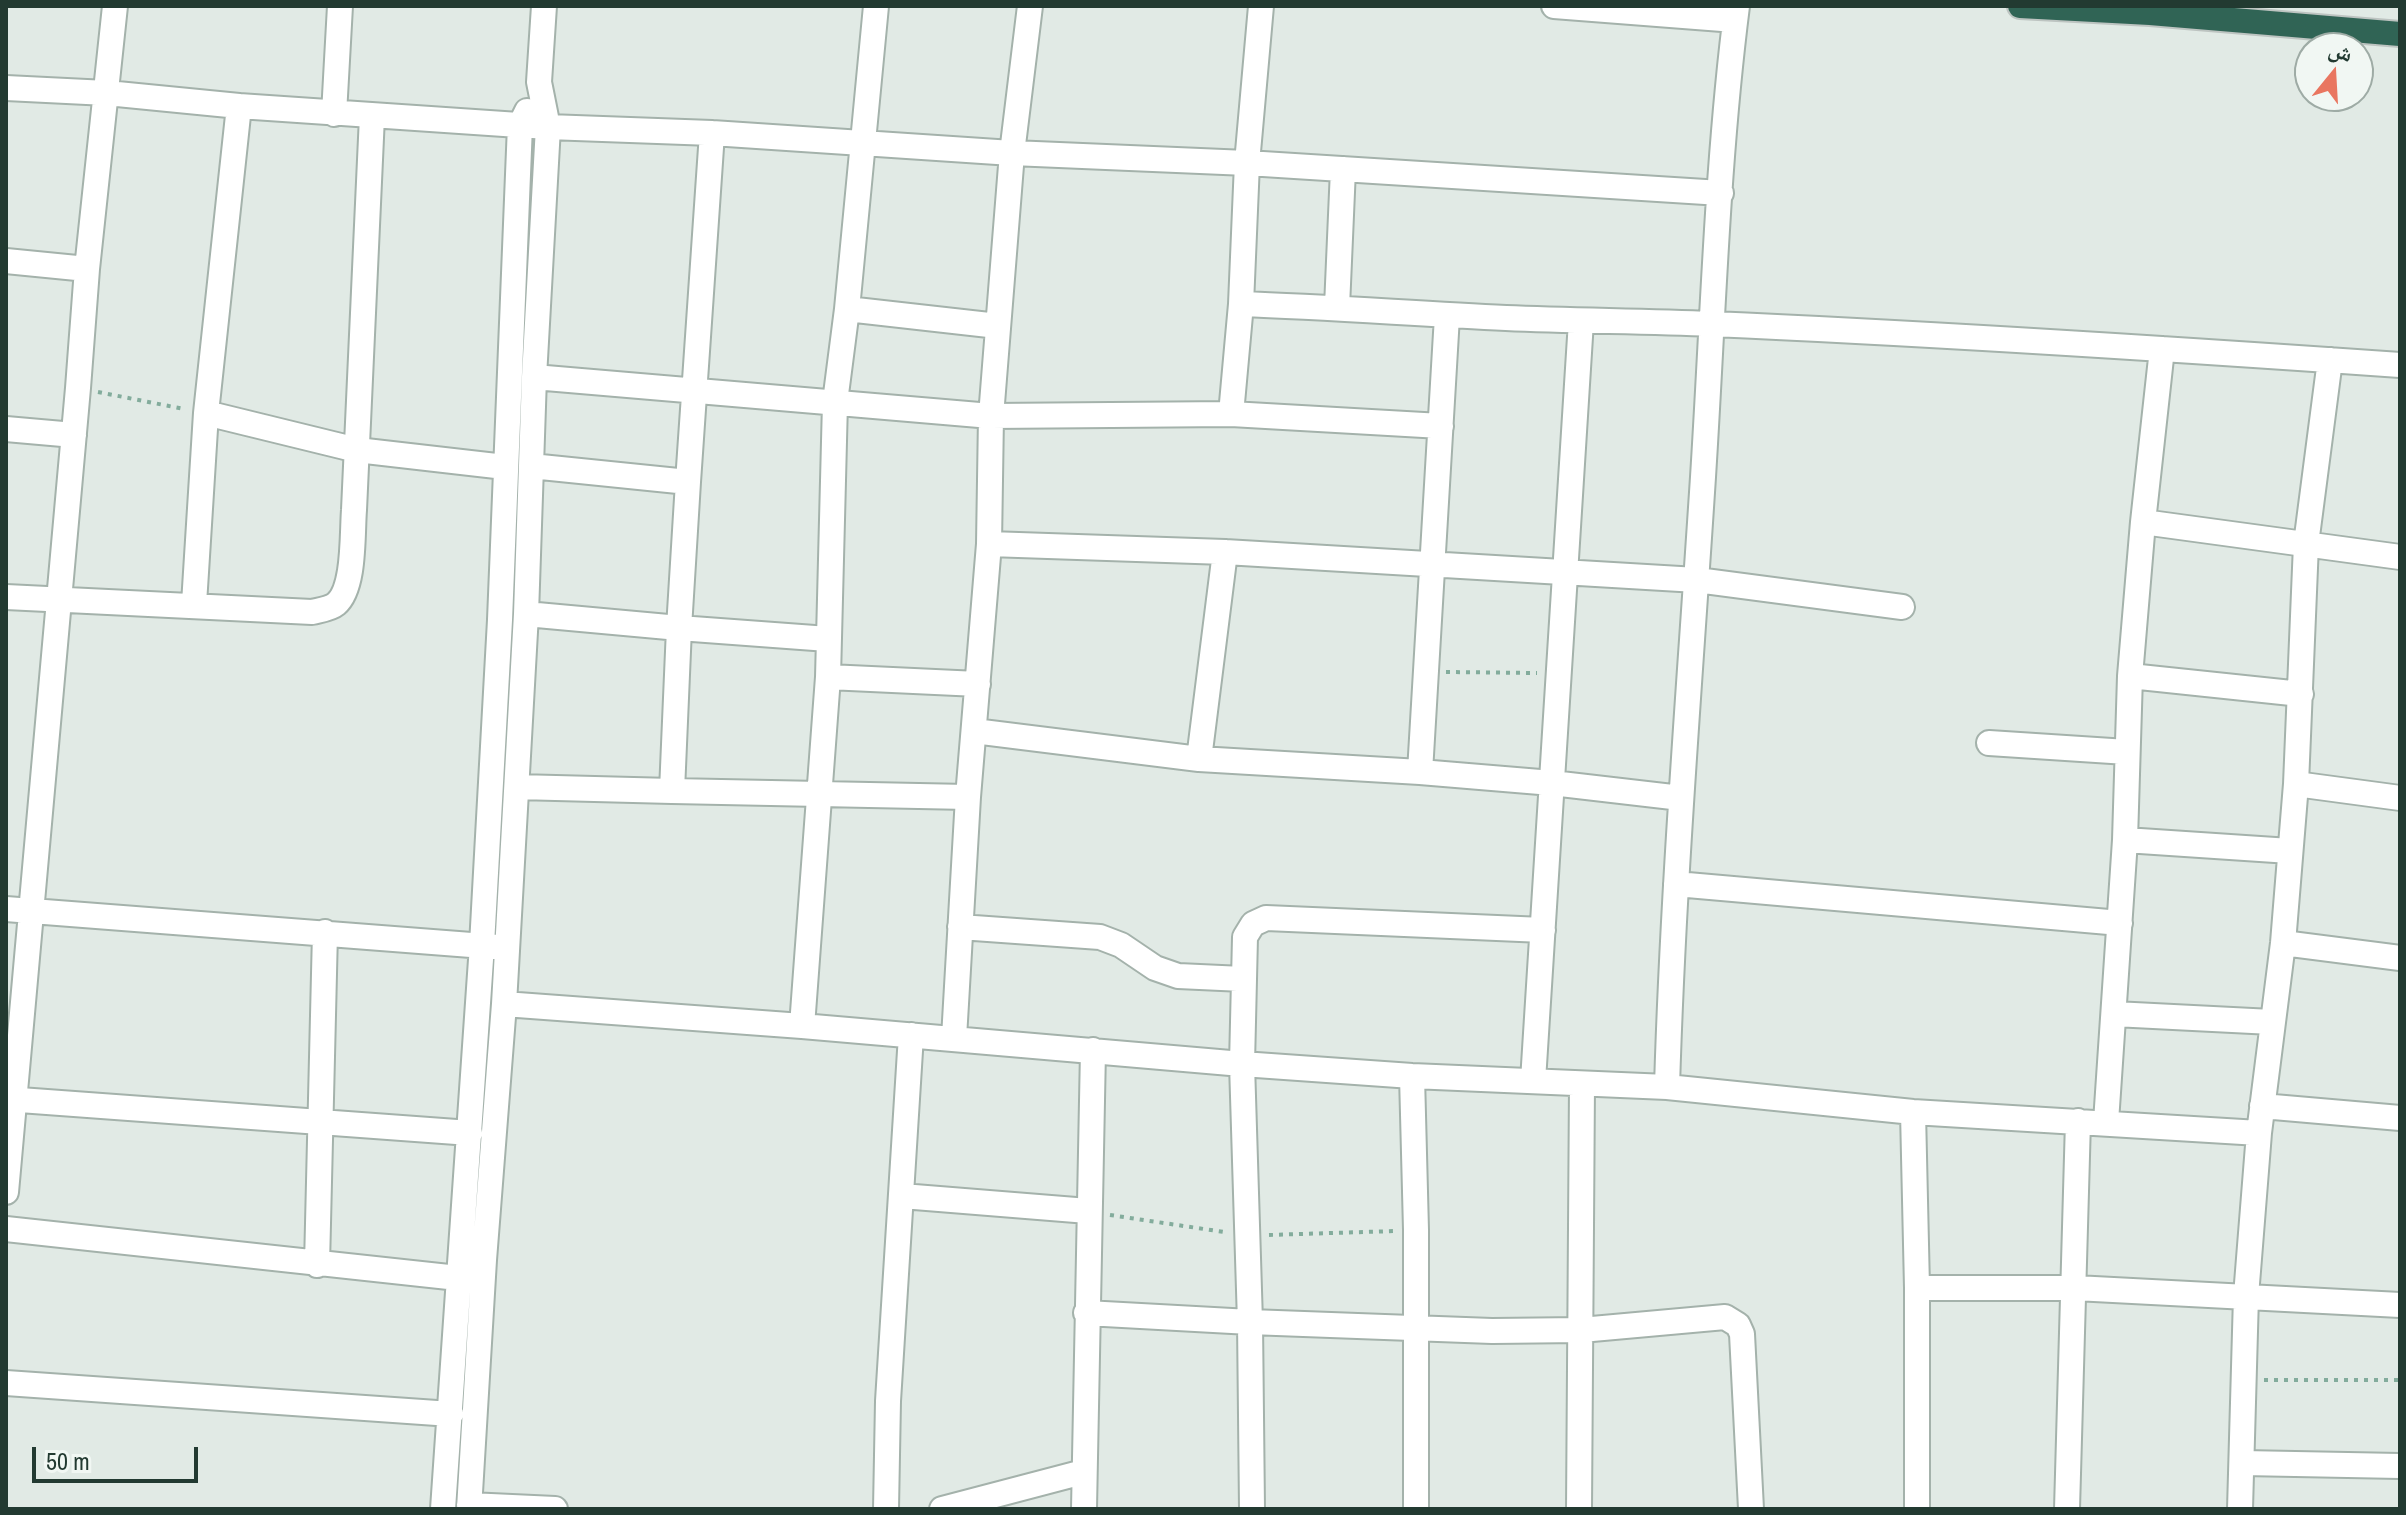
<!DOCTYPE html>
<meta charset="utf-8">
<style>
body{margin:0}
#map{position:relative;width:2406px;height:1515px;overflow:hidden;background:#e1eae5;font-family:"Archivo Narrow","Noto Naskh Arabic",sans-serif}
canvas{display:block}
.frame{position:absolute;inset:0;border:8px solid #223a31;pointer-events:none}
.north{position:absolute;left:2294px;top:32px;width:80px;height:80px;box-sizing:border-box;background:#f1f7f3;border:2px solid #9eaba5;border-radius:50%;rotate:18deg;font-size:22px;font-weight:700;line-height:32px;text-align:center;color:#223a31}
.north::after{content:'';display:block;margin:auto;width:28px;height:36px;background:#e97660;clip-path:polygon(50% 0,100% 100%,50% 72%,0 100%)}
.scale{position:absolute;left:32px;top:1447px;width:166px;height:36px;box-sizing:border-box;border:4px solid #223a31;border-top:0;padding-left:10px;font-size:24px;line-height:28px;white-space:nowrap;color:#223a31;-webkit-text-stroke:6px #f1f7f3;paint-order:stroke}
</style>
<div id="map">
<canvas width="2406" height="1515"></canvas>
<div class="frame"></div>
<div class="north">ش</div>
<div class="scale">50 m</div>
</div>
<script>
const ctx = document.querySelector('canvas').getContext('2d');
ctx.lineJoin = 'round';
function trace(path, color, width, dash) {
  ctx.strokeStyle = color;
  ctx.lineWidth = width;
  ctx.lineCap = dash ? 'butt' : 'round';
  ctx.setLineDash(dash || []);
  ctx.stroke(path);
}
const path = new Path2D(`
 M98 392 184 409
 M1446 672 1537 673
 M1110 1215 1224 1232
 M1269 1235 1396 1231
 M2264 1380H2400`);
const minor = new Path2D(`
 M876 6 847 309 998 326
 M1554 6 1735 20
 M6 88 107 93 239 106 548 127 712 133 1012 153 1247 163 1721 193
 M334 114 340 6
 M6 261 87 269
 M1241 304C1329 307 1418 314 1506 318 1575 321 1643 321 1712 324 1941 334 2171 349 2400 365
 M1337 307 1343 169
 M1447 316 1420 772 1552 783 1681 798
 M534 377 991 416 1231 414 1241 304 1247 163 1261 6
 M206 413 357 450 505 467
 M1231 414 1441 426
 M6 429 74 435
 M531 466 688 482 712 133
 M688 482 679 628 828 639
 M2143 522 2400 557
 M989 544 1225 552 1697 580 1902 607
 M6 597 312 612C320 610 330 609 336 604 355 588 352 534 354 510L372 116
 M194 604 206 413 239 106
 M526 614 679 628 672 791 968 797
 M2130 676 2301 694
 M828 677 978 684
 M974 731 1199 759 1420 772
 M1989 743 2127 752
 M1199 759 1225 552
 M2296 784 2306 544 2330 360
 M517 787 672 791
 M2125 840 2290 851
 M1676 884 2120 923
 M6 909 497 947
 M960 927 1100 937 1121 945 1155 968 1178 976 1243 979
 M2283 943 2400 958
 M504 1004 802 1026 1242 1064 1245 937 1253 924 1266 918 1543 930
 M2114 1014 2272 1022
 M802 1026 828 677 835 402 847 309
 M954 1038 968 797 989 544 991 416 1012 153 1030 6
 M1412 1076 1416 1230V1509
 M1533 1081 1581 321
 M1667 1087C1673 884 1690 680 1703 477 1713 320 1717 162 1737 6
 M6 1099 470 1133
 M2262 1106 2400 1118
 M1913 1112 1917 1288V1509
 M2106 1122 2125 840 2130 676 2143 522 2162 349
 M6 1192 78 388 87 269 115 6
 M902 1196 1088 1211
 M6 1229 458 1278
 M317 1265 325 932
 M1917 1288H2075L2400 1305
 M1086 1313 1250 1322 1492 1331 1581 1330 1725 1317 1738 1325 1742 1334 1751 1509
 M6 1383 451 1414
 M2243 1463 2400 1466
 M469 1505 555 1509
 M443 1509 482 945 500 620 520 125 527 111
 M469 1509 484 1260 504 1004 526 614 534 377 548 127 539 82 544 6
 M886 1509 888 1401 911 1035
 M942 1509 1083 1472
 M1084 1509 1093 1050
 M1252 1509 1250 1322 1242 1064 1412 1076 1667 1087 1913 1112 2259 1133
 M1579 1509 1582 1085
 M2067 1509 2078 1121
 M2240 1509 2246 1296 2259 1133 2283 943 2296 784 2400 798`);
const highway = new Path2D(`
 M2020 6 2150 13 2400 34`);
trace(minor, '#a4b2ab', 28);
trace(highway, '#bdc4c1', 28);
trace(path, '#83ac9c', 4, [4, 6]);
trace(minor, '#fff', 24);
trace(highway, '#306455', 24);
</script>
